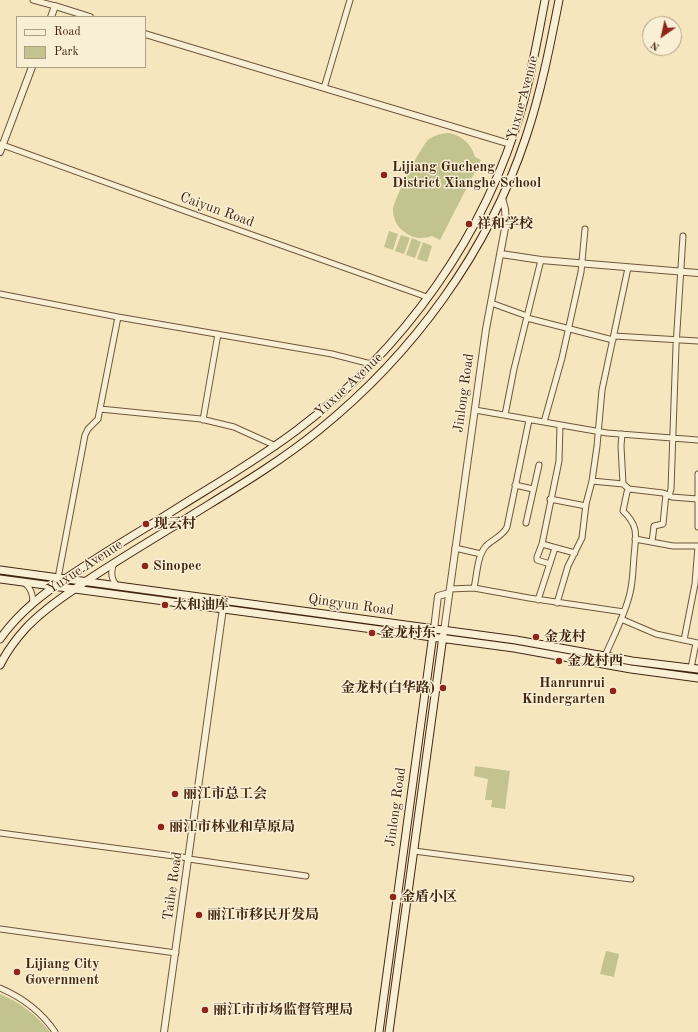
<!DOCTYPE html>
<meta charset="utf-8">
<style>
body{margin:0}
#map{position:relative;width:698px;height:1032px;overflow:hidden;background:#f6e6be;font-family:"Old Standard TT",serif}
canvas{display:block}
.legend{position:absolute;left:16px;top:16px;width:130px;height:52px;box-sizing:border-box;background:#f9efd5;border:1px solid #b09f87;margin:0;padding:5px 7px;list-style:none;font-size:12px;color:#422611}
.legend li{display:flex;align-items:center;gap:8px;height:20px}
.legend b{width:20px;border:1px solid #b09f87}
.north{position:absolute;left:642px;top:16px;width:40px;height:40px;box-sizing:border-box;background:#f9efd5;border:1px solid #b09f87;border-radius:50%;rotate:214deg;font-size:11px;font-weight:700;line-height:16px;text-align:center;color:#422611}
.north::after{content:'';display:block;margin:auto;width:14px;height:18px;background:#8f2418;clip-path:polygon(50% 0,100% 100%,50% 72%,0 100%)}
</style>
<div id="map">
<canvas width="698" height="1032"></canvas>
<ul class="legend">
<li><b style="height:5px;background:#f9efd5"></b>Road</li>
<li><b style="height:11px;background:#c2c38e"></b>Park</li>
</ul>
<div class="north">N</div>
</div>
<script>
const ctx = document.querySelector('canvas').getContext('2d');
ctx.lineJoin = 'round';
function fillPath(path, color) {
  ctx.fillStyle = color;
  ctx.fill(path, 'evenodd');
}
function trace(path, color, width, dash) {
  ctx.strokeStyle = color;
  ctx.lineWidth = width;
  ctx.lineCap = dash ? 'butt' : 'round';
  ctx.setLineDash(dash || []);
  ctx.stroke(path);
}
function drawText(font, color, halo, rows, align = 'center') {
  ctx.font = font + ' "Old Standard TT","Noto Serif SC",serif';
  ctx.lineWidth = 3;
  ctx.setLineDash([]);
  ctx.textBaseline = 'middle';
  ctx.strokeStyle = halo;
  ctx.fillStyle = color;
  for (const [text, x, y, turn = 0] of rows) {
    ctx.save();
    ctx.translate(x, y);
    ctx.rotate((+turn || 0) * Math.PI / 180);
    ctx.textAlign = isNaN(turn) ? turn : align;
    if (halo) ctx.strokeText(text, 0, 0);
    ctx.fillText(text, 0, 0);
    ctx.restore();
  }
}
const green = new Path2D(`
 M449 133C462 136 471 143 475 157L481 160 440 240 432 236C423 239 414 239 406 233 398 228 393 220 393 210 393 201 422 144 429 139 435 135 442 133 449 133Z
 M389 231 398 234 393 250 384 247Z
 M401 235 410 238 404 254 395 251Z
 M412 238 421 242 415 258 406 255Z
 M423 242 432 246 427 262 417 259Z
 M475 766 510 771 505 809 491 807 492 800H485L488 779 474 776Z
 M606 951 619 954 614 977 600 974Z
 M0 994C20 1002 36 1015 50 1032H0Z`);
const minor = new Path2D(`
 M33 0 55 6
 M324 88 350 0
 M0 144 199 216 427 297
 M0 294 118 317 332 354 371 364
 M491 303 527 316
 M527 318 613 340
 M614 336 698 341
 M100 409 201 419 234 427 276 446
 M475 410 607 433 698 440
 M505 415 514 369 541 260
 M203 420 218 334
 M544 422 562 358 581 272 585 229
 M560 425 559 461 542 544 575 553
 M622 434 621 446 623 484
 M698 474V527
 M592 481 623 484 629 489 663 493 672 497 697 499
 M515 485 533 489
 M669 496 671 489 676 346 683 236
 M550 499 586 506
 M526 523 539 465
 M635 539 673 546H698
 M652 542 654 526 663 524 666 494
 M542 544 537 557V560L550 564
 M455 548 481 554
 M114 563C110 572 111 579 117 586
 M58 578 85 435 88 429 98 419 118 317
 M24 582C31 588 33 594 33 603
 M474 588C477 575 477 556 486 546 493 539 503 536 507 527L529 420
 M450 589 474 588 529 598 624 612
 M538 600 555 548
 M557 603 568 566 582 538 586 504 592 481 597 446 602 390 628 268
 M621 619 656 634 698 643
 M684 640 695 584 698 546
 M605 656C614 635 625 615 630 593 633 581 633 568 634 556 636 535 639 526 623 511L627 492 629 489
 M691 668 696 643
 M0 833 189 858
 M414 851 631 879
 M189 859 306 876
 M0 929 176 953
 M0 988C23 998 41 1011 55 1032`);
const tertiary = new Path2D(`
 M51 17 55 6 90 17
 M145 34 510 144
 M0 152 32 67
 M501 254 541 260 698 273
 M434 629 438 596 449 593
 M444 631 486 329 506 223 505 209 502 198
 M164 1032 224 601`);
const secondary = new Path2D(`
 M0 570 516 640 632 661 698 669
 M0 579 514 648 631 669 698 678
 M0 639C19 612 44 593 71 575 106 551 143 530 179 507 219 482 260 458 297 430 403 350 486 235 522 107 532 72 538 36 545 0
 M0 665C7 651 16 639 26 628 41 612 58 600 76 588 109 565 145 544 179 523 227 493 276 465 319 430 413 354 488 252 526 137 541 92 550 46 559 0
 M379 1032 433 634
 M389 1032 443 636`);
const markers = [
 [384,175,4,"#8f2418"],
 [469,224,4,"#8f2418"],
 [146,524,4,"#8f2418"],
 [145,566,4,"#8f2418"],
 [165,605,4,"#8f2418"],
 [372,633,4,"#8f2418"],
 [536,637,4,"#8f2418"],
 [559,661,4,"#8f2418"],
 [443,688,4,"#8f2418"],
 [613,691,4,"#8f2418"],
 [175,794,4,"#8f2418"],
 [161,827,4,"#8f2418"],
 [393,897,4,"#8f2418"],
 [199,915,4,"#8f2418"],
 [17,972,4,"#8f2418"],
 [205,1010,4,"#8f2418"]
];
const streetNames = [
 ["Yuxue Avenue",523,98,-75],
 ["Caiyun Road",217,210,20],
 ["Yuxue Avenue",349,385,-43],
 ["Jinlong Road",464,393,-82],
 ["Yuxue Avenue",85,567,-33],
 ["Qingyun Road",351,605,8],
 ["Jinlong Road",396,807,-82],
 ["Taihe Road",173,886,-82]
];
const poiNames = [
 ["Lijiang Gucheng",392,167],
 ["District Xianghe School",392,183],
 ["祥和学校",477,224],
 ["现云村",154,524],
 ["Sinopec",153,566],
 ["太和油库",173,605],
 ["金龙村东",380,633],
 ["金龙村",544,637],
 ["金龙村西",567,661],
 ["Hanrunrui",605,683,"right"],
 ["Kindergarten",605,699,"right"],
 ["金龙村(白华路)",435,688,"right"],
 ["丽江市总工会",183,794],
 ["丽江市林业和草原局",169,827],
 ["金盾小区",401,897],
 ["丽江市移民开发局",207,915],
 ["Lijiang City",25,964],
 ["Government",25,980],
 ["丽江市市场监督管理局",213,1010]
];
fillPath(green, '#c2c38e');
trace(minor, '#6f563c', 7);
trace(tertiary, '#6f563c', 8);
trace(secondary, '#422611', 9);
trace(minor, '#f9efd5', 5);
trace(tertiary, '#f9efd5', 6);
trace(secondary, '#f9efd5', 7);
for (const [x, y, r, color] of markers) {
  const dot = new Path2D();
  dot.arc(x, y, r, 0, 2 * Math.PI);
  ctx.fillStyle = color;
  ctx.fill(dot);
  trace(dot, '#f9efd5', 1.5);
}
drawText('14px', '#422611', '#f9efd5', streetNames);
drawText('bold 14px', '#422611', '#f9efd5', poiNames, 'left');
</script>
